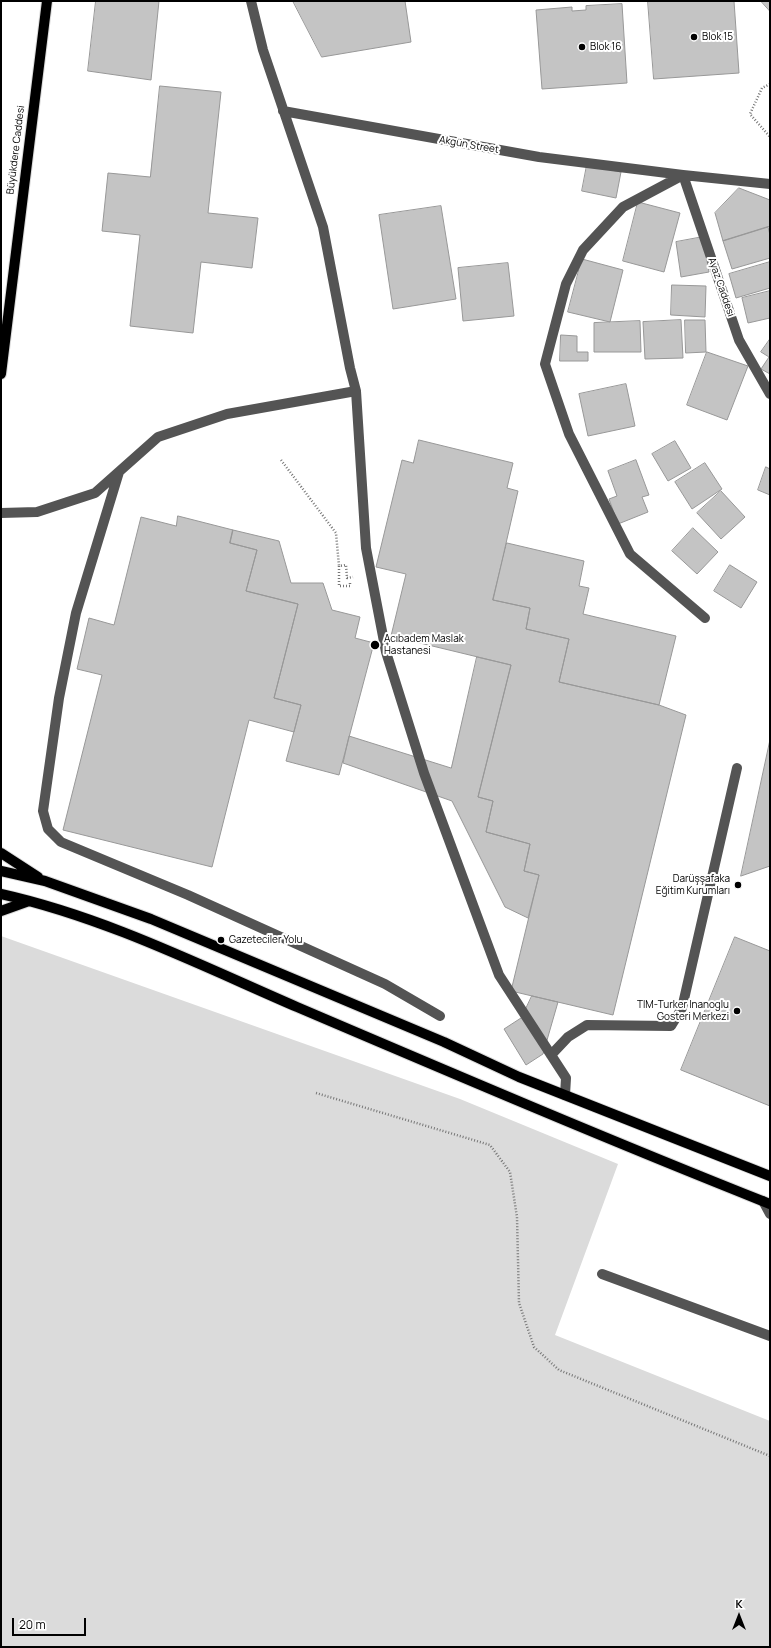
<!DOCTYPE html>
<meta charset="utf-8">
<style>
body{margin:0}
#map{position:relative;width:771px;height:1648px;overflow:hidden;background:#fff;font-family:Manrope,sans-serif}
canvas{display:block}
.frame{position:absolute;inset:0;border:2px solid #000;pointer-events:none}
.north{position:absolute;left:719px;top:1596px;width:40px;height:40px;-webkit-text-stroke:3px #fff;paint-order:stroke;rotate:0deg;font-size:11px;font-weight:700;line-height:16px;text-align:center;color:#000}
.north::after{content:'';display:block;margin:auto;width:14px;height:18px;background:#000;clip-path:polygon(50% 0,100% 100%,50% 72%,0 100%)}
.scale{position:absolute;left:12px;top:1618px;width:74px;height:18px;box-sizing:border-box;border:2px solid #000;border-top:0;padding-left:5px;font-size:12px;line-height:14px;white-space:nowrap;color:#000;-webkit-text-stroke:3px #fff;paint-order:stroke}
</style>
<div id="map">
<canvas width="771" height="1648"></canvas>
<div class="frame"></div>
<div class="north">K</div>
<div class="scale">20 m</div>
</div>
<script>
const ctx = document.querySelector('canvas').getContext('2d');
ctx.lineJoin = 'round';
function fillPath(path, color) {
  ctx.fillStyle = color;
  ctx.fill(path, 'evenodd');
}
function trace(path, color, width, dash) {
  ctx.strokeStyle = color;
  ctx.lineWidth = width;
  ctx.lineCap = dash ? 'butt' : 'round';
  ctx.setLineDash(dash || []);
  ctx.stroke(path);
}
function drawText(font, color, halo, rows, align = 'center') {
  ctx.font = font + ' Manrope,sans-serif';
  ctx.lineWidth = 4;
  ctx.setLineDash([]);
  ctx.textBaseline = 'middle';
  ctx.strokeStyle = halo;
  ctx.fillStyle = color;
  for (const [text, x, y, turn = 0] of rows) {
    ctx.save();
    ctx.translate(x, y);
    ctx.rotate((+turn || 0) * Math.PI / 180);
    ctx.textAlign = isNaN(turn) ? turn : align;
    if (halo) ctx.strokeText(text, 0, 0);
    ctx.fillText(text, 0, 0);
    ctx.restore();
  }
}
const green = new Path2D(`
 M1 936 460 1099 618 1164 555 1335 770 1421V1647H1Z`);
const building = new Path2D(`
 M96 1H159L151 80 88 71Z
 M293 1H405L411 42 322 57Z
 M648 1H734L739 73 654 79Z
 M761 1H770V11Z
 M622 4 627 83 542 89 536 10 572 7V11L586 10V6Z
 M160 86 221 92 208 213 258 218 252 268 201 262 193 333 130 326 140 235 102 231 108 173 150 177Z
 M587 165 621 172 616 198 582 191Z
 M739 188 770 200V225L768 227 723 241 715 213Z
 M638 202 680 213 664 272 623 261Z
 M441 206 456 299 393 309 379 215Z
 M768 227 770 235V258L732 269 723 241Z
 M703 237 709 272 681 277 676 242Z
 M582 259 623 270 610 322 568 312Z
 M770 262V288L736 298 729 274Z
 M508 263 514 316 463 321 458 268Z
 M672 285 706 286 705 317 671 315Z
 M770 291V318L748 323 742 298Z
 M681 320 683 358 645 359 643 322Z
 M685 320H705L706 352 686 353Z
 M640 321 641 352H594V323Z
 M561 335 577 336V352H588V361H560Z
 M770 339V374L761 369 769 357 761 352Z
 M707 352 748 366 727 420 687 405Z
 M626 384 635 426 588 436 579 394Z
 M419 440 513 463 507 488 518 491 493 600 530 608 526 629 569 639 559 682 659 705 686 715 613 1015 511 991 539 875 524 871 530 844 486 832 493 801 478 797 511 665 391 636 406 574 376 567 402 460 413 463Z
 M675 441 691 468 668 481 652 454Z
 M636 460 649 495 642 497 648 512 618 524 609 499 617 496 608 471Z
 M705 463 722 489 692 509 675 482Z
 M766 467 770 469V495L758 490Z
 M721 491 745 517 721 539 697 513Z
 M178 516 233 530 230 543 257 550 246 591 298 604 274 698 301 705 294 732 249 720 212 867 63 830 102 675 77 669 89 618 114 625 141 517 176 526Z
 M693 528 718 552 697 574 672 551Z
 M233 530 279 541 291 583H323L332 610 360 617 355 638 374 643 339 775 286 761 301 705 274 698 298 604 246 591 257 550 230 543Z
 M507 543 584 561 579 586 589 588 583 614 676 636 659 705 559 682 569 639 526 629 530 608 493 600Z
 M730 565 757 582 741 608 714 591Z
 M477 657 511 665 478 797 493 801 486 832 530 844 524 871 539 875 528 918 505 907 452 801 343 763 349 736 451 768Z
 M770 740V866L741 876Z
 M735 937 770 951V1106L681 1070Z
 M532 996 558 1002 543 1054 526 1065 504 1029 521 1018Z`);
const path = new Path2D(`
 M770 84 762 88 750 114 770 137
 M281 460 336 533 339 566
 M350 583V586H339V566L346 565 347 578 353 577
 M316 1093 490 1145 510 1172 517 1217 519 1303 534 1347 559 1370 770 1456`);
const minor = new Path2D(`
 M251 1 263 50 323 227 350 368 356 391 366 548 386 652 424 773 499 975 566 1078 565 1095
 M283 111 539 157 683 175 770 184
 M683 175 623 207 583 250 566 284 545 364 569 434 630 554 705 618
 M683 175 739 340 770 394
 M119 472 76 613 59 698 43 811 48 829 61 842 188 895 385 984 440 1016
 M1 513 37 512 95 493 158 437 227 414 356 391
 M551 1055 568 1037 587 1025 671 1026 682 1008 737 768
 M763 1201 770 1214
 M602 1274 770 1336`);
const major = new Path2D(`
 M1 374 47 1
 M1 853 38 877
 M1 871 45 881 151 919 444 1042 519 1077 770 1176
 M1 894C104 917 200 965 297 1007 454 1074 611 1141 770 1204
 M1 911 29 901`);
const markers = [
 [694,37,4,"#000"],
 [582,47,4,"#000"],
 [375,645,5,"#000"],
 [738,885,4,"#000"],
 [221,940,4,"#000"],
 [737,1011,4,"#000"]
];
const poiNames = [
 ["Blok 15",702,37],
 ["Blok 16",590,47],
 ["Acıbadem Maslak",384,639],
 ["Hastanesi",384,651],
 ["Darüşşafaka",730,879,"right"],
 ["Eğitim Kurumları",730,891,"right"],
 ["Gazeteciler Yolu",229,940],
 ["TIM-Turker Inanoglu",729,1005,"right"],
 ["Gosteri Merkezi",729,1017,"right"]
];
const streetNames = [
 ["Akgün Street",469,145,10],
 ["Büyükdere Caddesi",16,150,-83],
 ["Ayaz Caddesi",721,287,71]
];
fillPath(green, '#dbdbdb');
fillPath(building, '#c4c4c4');
trace(building, '#989898', 1);
trace(major, '#dbdbdb', 12);
trace(path, '#767676', 2.5, [1, 2]);
trace(minor, '#545454', 10);
trace(major, '#000', 10);
for (const [x, y, r, color] of markers) {
  const dot = new Path2D();
  dot.arc(x, y, r, 0, 2 * Math.PI);
  ctx.fillStyle = color;
  ctx.fill(dot);
  trace(dot, '#fff', 1.5);
}
drawText('10px', '#000', '#fff', poiNames, 'left');
drawText('10px', '#000', '#fff', streetNames);
</script>
